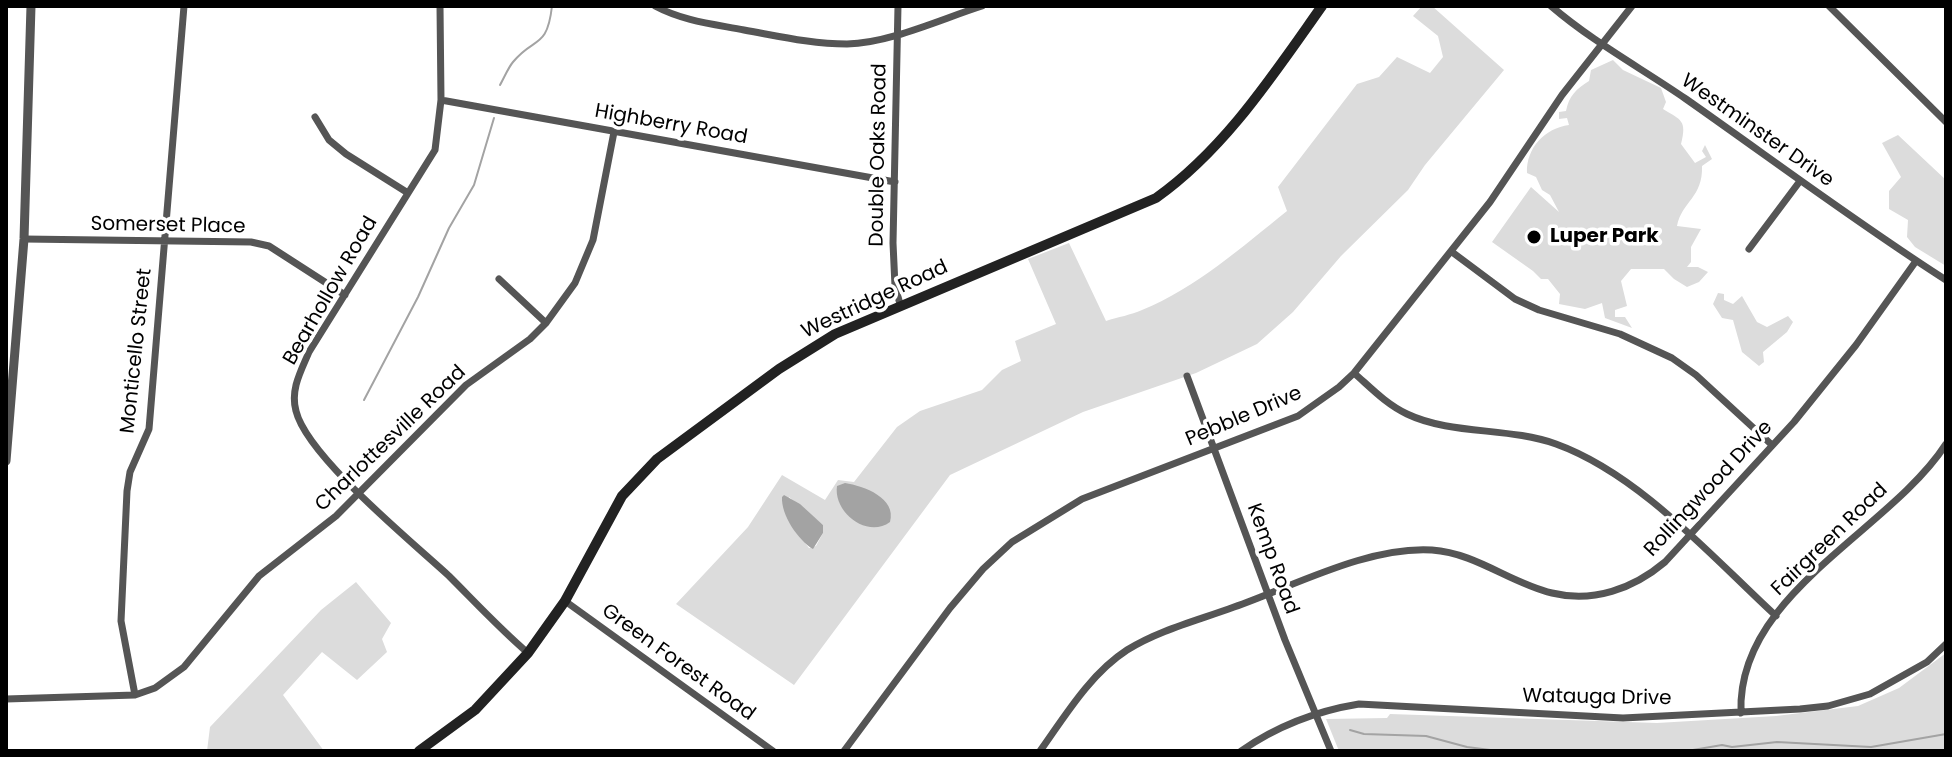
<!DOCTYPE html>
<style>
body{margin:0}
#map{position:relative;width:1952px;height:757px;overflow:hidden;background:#fff;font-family:Poppins,sans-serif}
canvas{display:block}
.frame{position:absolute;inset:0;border:8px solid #000;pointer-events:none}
</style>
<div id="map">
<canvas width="1952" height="757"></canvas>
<div class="frame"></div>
</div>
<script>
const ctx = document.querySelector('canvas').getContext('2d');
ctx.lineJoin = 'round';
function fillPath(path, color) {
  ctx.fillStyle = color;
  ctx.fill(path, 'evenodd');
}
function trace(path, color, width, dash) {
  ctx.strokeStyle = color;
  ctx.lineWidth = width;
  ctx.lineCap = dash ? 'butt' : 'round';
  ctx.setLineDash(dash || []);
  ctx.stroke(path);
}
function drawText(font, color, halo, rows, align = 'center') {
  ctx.font = font + ' Poppins,sans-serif';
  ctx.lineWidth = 7;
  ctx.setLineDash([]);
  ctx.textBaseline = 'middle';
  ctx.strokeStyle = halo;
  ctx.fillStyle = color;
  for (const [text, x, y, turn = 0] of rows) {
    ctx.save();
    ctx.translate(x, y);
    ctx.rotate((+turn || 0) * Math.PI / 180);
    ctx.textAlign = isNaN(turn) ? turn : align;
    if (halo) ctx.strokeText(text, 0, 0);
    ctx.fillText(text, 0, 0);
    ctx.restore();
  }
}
const green = new Path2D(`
 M1422 6H1432L1504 70 1425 165 1408 190 1341 256 1293 312 1257 344 1196 373 1083 412 950 475 794 685 676 604 748 527 782 475 825 500 838 480 854 482 897 427 920 411 982 390 1002 370 1021 361 1015 341 1056 324 1028 259 1069 243 1106 321C1118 317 1131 315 1142 310 1196 288 1242 247 1287 211L1278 187 1357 84 1379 77 1397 57 1430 73 1443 57 1438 36 1413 16ZM789 497 823 525V533L816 546 809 548 795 530Z
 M1613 60 1623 70 1661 88 1666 102 1663 109C1681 120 1687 120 1681 144L1695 163 1706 157 1702 151 1705 145 1712 159 1702 166C1703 198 1682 201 1677 226L1701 229 1691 247V262L1687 267H1698L1708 272 1699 282 1687 287 1674 279 1664 269H1631L1621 281 1627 306 1615 310V317H1625L1632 328 1605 318 1602 303 1585 309 1559 304 1560 294 1548 279H1541L1533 271 1492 242 1531 187 1559 212 1550 195 1542 190 1536 177 1527 173C1526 148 1545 128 1569 125L1567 118 1559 119V112L1566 111C1569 96 1576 89 1589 81L1591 70Z
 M1898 135 1946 180V266L1915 247 1907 237 1908 220 1889 209V191L1901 177 1882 143Z
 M1718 293 1724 294V300L1733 304 1742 296 1757 322 1767 327 1788 316 1793 322 1787 332 1763 352 1764 362 1759 366 1742 352 1733 320 1722 318 1713 304Z
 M356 582 391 623 382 639 387 652 357 680 322 652 283 695 324 751H207L210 727 321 610Z
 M1946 653V751H1339L1326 719 1387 718 1390 714 1657 723 1776 716 1858 706 1899 688Z`);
const water = new Path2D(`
 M845 483C864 486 897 498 890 522 867 539 833 512 837 486Z
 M784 495 800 504 823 525V533L813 549C798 540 781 515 782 497Z`);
const stream = new Path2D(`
 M500 85C504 78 508 68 513 62 534 36 547 50 552 6
 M364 400 418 297 449 228 474 185 494 118
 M1350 730 1364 734 1426 736 1467 747 1498 751
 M1687 751 1722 745 1732 747 1777 742 1871 747 1946 734`);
const minor = new Path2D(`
 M440 6 441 100 435 150 309 352C301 371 290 390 296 411 307 456 411 541 449 576 475 602 500 629 528 653
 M655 6C683 21 713 24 744 30 778 36 812 44 847 44 890 43 941 19 982 6
 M898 6 893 243 895 286 900 304
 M1551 6C1593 42 1641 68 1686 99 1773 160 1857 223 1946 280
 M1829 6 1946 122
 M441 100 895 182
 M315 117 329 140 346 154 408 193
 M24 239 251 242 269 246 345 295
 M1749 249 1800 181
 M1452 252 1515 299 1539 310 1620 334 1672 358 1696 375 1772 445
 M499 279 546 323
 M1354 373C1371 388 1386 404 1407 414 1451 435 1509 427 1556 444 1639 474 1711 556 1776 616
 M1187 376 1285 640 1331 751
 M565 601 773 751
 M135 695 121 621 127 491 130 472 149 429 184 6
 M6 699 135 695 155 688 184 667 259 576 336 516 466 385 530 339 546 323 575 283 593 240 614 132
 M1741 713C1736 594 1889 532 1946 444
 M844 751 950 608 983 569 1012 542 1082 499 1298 416 1339 387 1354 373 1490 202 1562 95 1632 6
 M1040 751C1065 716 1090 674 1127 650 1159 630 1199 620 1234 607 1294 586 1368 546 1432 550 1476 553 1510 583 1552 593 1593 603 1633 589 1665 562L1794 422 1856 345 1916 261
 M1241 751C1277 726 1316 711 1359 704L1623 718 1800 709 1828 706 1870 694 1927 662 1946 644`);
const tertiary = new Path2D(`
 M6 461 24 239 31 6`);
const secondary = new Path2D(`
 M419 751 475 710 528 653 565 601 622 496 657 459 779 369 835 334 1156 198C1225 149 1273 75 1322 6`);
const markers = [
 [1534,237,8,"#000"]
];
const streetNames = [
 ["Highberry Road",671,125,10],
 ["Westminster Drive",1757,131,35],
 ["Double Oaks Road",879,155,-89],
 ["Somerset Place",168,226,1],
 ["Bearhollow Road",331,291,-60],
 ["Westridge Road",875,300,-25],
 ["Monticello Street",137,351,-84],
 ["Pebble Drive",1244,417,-23],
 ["Charlottesville Road",391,439,-44],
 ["Rollingwood Drive",1709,489,-47],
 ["Fairgreen Road",1830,540,-44],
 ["Kemp Road",1272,559,70],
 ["Green Forest Road",678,663,36],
 ["Watauga Drive",1597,698,1]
];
const poiNames = [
 ["Luper Park",1550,237]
];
fillPath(green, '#dcdcdc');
fillPath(water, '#a3a3a3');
trace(stream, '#a3a3a3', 2);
trace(minor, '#555', 7);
trace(tertiary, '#555', 9);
trace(secondary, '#222', 10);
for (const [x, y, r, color] of markers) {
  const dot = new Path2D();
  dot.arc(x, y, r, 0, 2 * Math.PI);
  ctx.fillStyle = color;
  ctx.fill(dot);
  trace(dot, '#fff', 3);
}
drawText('20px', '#000', '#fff', streetNames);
drawText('bold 20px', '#000', '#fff', poiNames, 'left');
</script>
